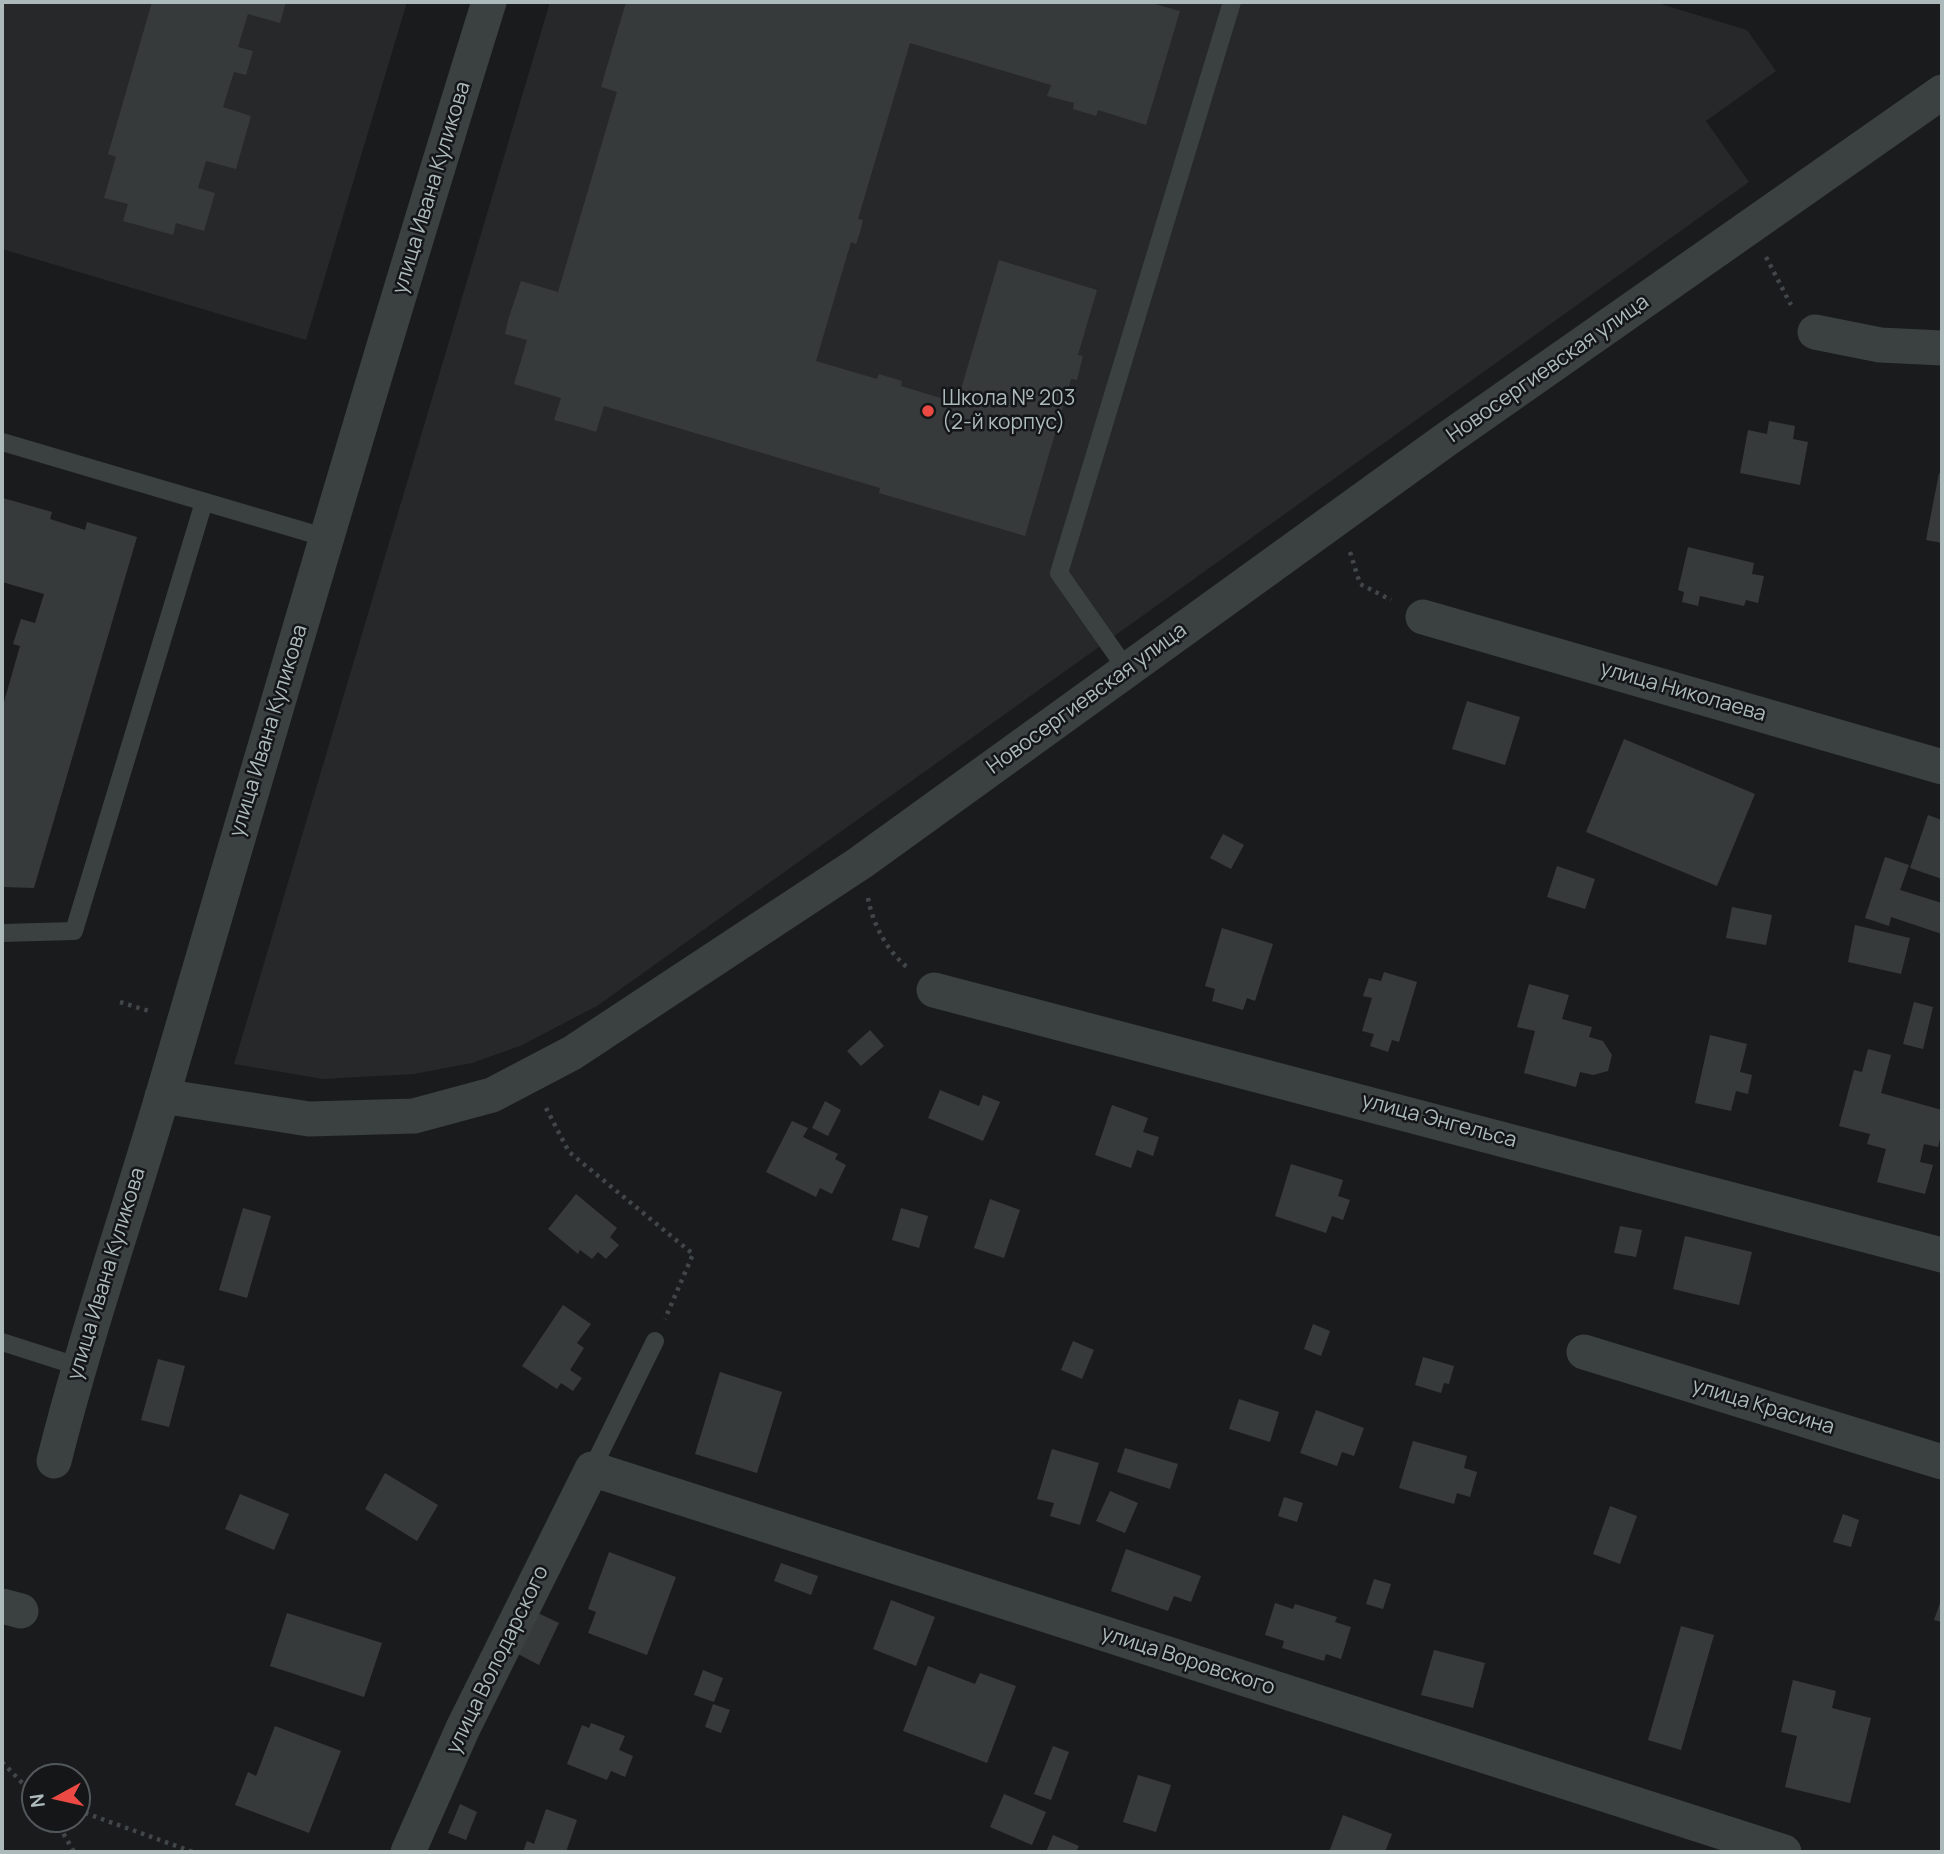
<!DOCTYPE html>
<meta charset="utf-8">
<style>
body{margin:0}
#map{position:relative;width:1944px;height:1854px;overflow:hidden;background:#1a1b1c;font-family:Manrope,sans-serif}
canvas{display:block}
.frame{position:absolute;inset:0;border:4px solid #adbabb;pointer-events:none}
.north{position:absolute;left:21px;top:1763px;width:70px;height:70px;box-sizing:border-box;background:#151617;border:2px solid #525859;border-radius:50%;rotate:262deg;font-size:19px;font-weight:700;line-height:28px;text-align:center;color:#adbabb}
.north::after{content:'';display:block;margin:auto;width:24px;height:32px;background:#eb4943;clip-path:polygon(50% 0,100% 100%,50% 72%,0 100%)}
</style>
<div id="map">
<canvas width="1944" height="1854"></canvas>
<div class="frame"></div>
<div class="north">N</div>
</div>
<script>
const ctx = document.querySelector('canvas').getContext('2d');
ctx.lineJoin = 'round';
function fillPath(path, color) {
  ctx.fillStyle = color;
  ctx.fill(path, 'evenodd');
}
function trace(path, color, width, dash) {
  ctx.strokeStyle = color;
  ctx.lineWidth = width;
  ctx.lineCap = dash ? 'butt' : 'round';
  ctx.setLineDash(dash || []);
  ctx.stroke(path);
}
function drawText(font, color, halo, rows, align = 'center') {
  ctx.font = font + ' Manrope,sans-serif';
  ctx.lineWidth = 5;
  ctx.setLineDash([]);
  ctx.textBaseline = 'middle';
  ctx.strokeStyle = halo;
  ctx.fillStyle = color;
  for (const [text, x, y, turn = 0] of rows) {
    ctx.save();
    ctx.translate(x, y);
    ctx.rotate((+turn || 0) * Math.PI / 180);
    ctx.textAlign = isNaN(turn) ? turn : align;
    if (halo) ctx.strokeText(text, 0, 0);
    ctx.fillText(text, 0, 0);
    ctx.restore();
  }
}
const built = new Path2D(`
 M2 2H407L306 340 2 249Z
 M550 2H1654L1747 30 1776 71 1706 121 1749 182 597 1006 520 1046 472 1063 414 1074 323 1079 234 1064Z`);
const building = new Path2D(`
 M152 2H286L280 23 248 14 238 47 253 51 246 75 234 72 223 107 251 116 236 169 206 161 198 188 215 193 204 231 176 223 173 235 123 221 128 204 104 198 116 157 108 154Z
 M626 2H1148L1180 11 1146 125 1098 110 1096 116 1073 109 1074 103 1047 96 1051 85 910 43 858 219 863 220 860 232 856 244 851 242 816 361 877 379 879 374 902 381 901 386 957 403 999 260 1097 290 1078 355 1083 356 1077 380 1071 379 1025 536 879 493 880 488 604 406 596 432 584 428 554 420 561 398 514 384 527 340 505 334 508 320 521 281 558 292 617 92 601 87Z
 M1769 421 1795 426 1793 439 1808 442 1800 485 1740 473 1748 430 1767 434Z
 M1939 473 1942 474V543L1926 540Z
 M3 498 52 512 50 519 85 530 87 522 137 537 34 888 2 887V709L20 646 13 644 21 619 35 623 44 594 2 582Z
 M1688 547 1754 563 1752 574 1764 576 1758 603 1746 600 1744 606 1700 596 1698 606 1682 602 1684 592 1678 590Z
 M1467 701 1520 717 1505 765 1452 749Z
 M1624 739 1755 794 1717 886 1586 832Z
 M1928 815 1942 820V879L1910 868Z
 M1223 834 1244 845 1231 869 1210 858Z
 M1885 857 1909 865 1900 890 1942 903V934L1891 917 1889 926 1865 918Z
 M1557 866 1595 879 1585 909 1547 897Z
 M1732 907 1772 915 1766 945 1726 938Z
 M1855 925 1910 938 1901 974 1848 962Z
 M1222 928 1273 944 1255 1001 1247 998 1243 1010 1212 1001 1215 989 1205 986Z
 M1384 972 1417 982 1399 1042 1392 1040 1388 1052 1370 1046 1374 1034 1362 1031 1372 998 1363 996 1369 978 1381 981Z
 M1529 984 1569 995 1562 1019 1592 1027 1589 1037 1603 1041 1612 1055 1608 1071 1593 1075 1580 1072 1576 1087 1524 1073 1535 1031 1517 1027Z
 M1914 1002 1933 1007 1923 1049 1903 1044Z
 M870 1030 884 1046 861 1066 847 1051Z
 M1710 1035 1747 1044 1740 1072 1752 1075 1748 1094 1736 1091 1731 1111 1695 1103Z
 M1868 1049 1891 1055 1881 1093 1942 1110V1131L1938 1147 1924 1144 1920 1162 1933 1165 1925 1194 1877 1182 1886 1149 1867 1144 1870 1134 1839 1126 1854 1070 1862 1072Z
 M940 1090 979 1106 983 1095 1000 1102 983 1141 928 1118Z
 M825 1101 841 1110 828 1136 812 1128Z
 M1112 1105 1148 1118 1143 1132 1159 1137 1153 1156 1137 1150 1131 1168 1095 1155Z
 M792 1121 808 1128 803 1137 838 1154 835 1159 846 1165 832 1194 820 1188 816 1197 766 1172Z
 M1291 1164 1343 1180 1338 1196 1350 1200 1343 1220 1332 1216 1326 1233 1275 1216Z
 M576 1194 617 1228 610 1237 619 1245 606 1259 598 1252 592 1259 580 1250 578 1254 548 1229Z
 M990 1199 1020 1210 1004 1258 974 1248Z
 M243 1208 271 1216 247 1298 219 1290Z
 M901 1208 928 1216 919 1248 892 1240Z
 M1620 1226 1642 1230 1636 1257 1614 1253Z
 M1685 1236 1752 1252 1739 1305 1673 1289Z
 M563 1305 591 1324 577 1343 584 1348 570 1370 582 1378 573 1391 561 1383 557 1389 522 1366Z
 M1313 1324 1330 1331 1321 1356 1304 1349Z
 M1073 1341 1094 1350 1082 1379 1061 1370Z
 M1423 1357 1454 1366 1449 1384 1444 1383 1441 1393 1415 1385Z
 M158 1359 185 1366 169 1427 141 1420Z
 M720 1372 782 1392 757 1473 695 1454Z
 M1239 1399 1279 1412 1270 1442 1229 1429Z
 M1316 1410 1364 1428 1354 1456 1342 1452 1337 1466 1300 1453Z
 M1413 1441 1467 1456 1464 1468 1477 1472 1470 1497 1457 1493 1454 1504 1399 1488Z
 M1125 1448 1178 1464 1170 1489 1117 1472Z
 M1052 1449 1099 1463 1080 1525 1050 1516 1054 1503 1037 1499Z
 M385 1473 438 1505 417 1541 365 1509Z
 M1110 1491 1138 1503 1125 1533 1096 1521Z
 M240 1494 289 1514 274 1550 225 1529Z
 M1284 1497 1303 1503 1297 1522 1278 1516Z
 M1610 1506 1637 1516 1620 1564 1593 1554Z
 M1843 1514 1859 1520 1851 1547 1833 1542Z
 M1126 1549 1201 1576 1191 1602 1174 1596 1168 1611 1111 1591Z
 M609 1552 676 1577 647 1655 588 1633 596 1612 588 1609Z
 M781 1563 818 1576 811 1595 774 1581Z
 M1374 1579 1391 1584 1383 1609 1366 1604Z
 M1942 1597V1622L1934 1620Z
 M891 1600 935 1617 916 1666 873 1649Z
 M1275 1603 1293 1609 1295 1604 1337 1617 1335 1622 1351 1627 1341 1659 1326 1654 1324 1661 1282 1648 1284 1641 1265 1635Z
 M287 1613 382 1643 364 1697 270 1666Z
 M538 1613 559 1623 539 1665 518 1654Z
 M1681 1626 1714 1635 1681 1750 1648 1740Z
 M1434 1650 1485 1663 1473 1708 1421 1695Z
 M928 1666 975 1684 980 1673 1016 1686 987 1763 903 1731Z
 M703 1670 723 1678 714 1702 694 1695Z
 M1793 1680 1836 1691 1832 1708 1871 1718 1850 1803 1785 1787 1797 1736 1781 1732Z
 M713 1704 730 1710 721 1733 705 1727Z
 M591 1723 625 1736 619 1750 633 1756 625 1777 611 1771 607 1780 567 1764 582 1725 589 1728Z
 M275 1726 341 1751 309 1833 235 1805 248 1772 256 1776Z
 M1053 1746 1069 1752 1051 1800 1034 1794Z
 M1138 1775 1171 1785 1156 1832 1123 1822Z
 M1004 1794 1046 1812 1032 1845 990 1827Z
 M460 1804 477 1812 466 1840 448 1833Z
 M546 1809 577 1820 566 1852H523L527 1841 534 1844Z
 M1343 1815 1392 1834 1385 1852H1329Z
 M1053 1835 1079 1846 1076 1852H1046Z`);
const path = new Path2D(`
 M1766 257 1791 305
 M1350 552 1360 584 1391 600
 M868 898C873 925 887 951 908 968
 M120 1002 149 1011
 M546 1108 569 1152 693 1254 665 1319
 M2 1762 35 1796
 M77 1810 193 1852
 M55 1819 74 1852`);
const service = new Path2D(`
 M2 442 327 538
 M1127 670 1059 573 1232 2
 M2 933 74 931 204 502
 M2 1342 77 1366
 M592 1469 655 1341`);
const minor = new Path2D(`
 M1815 332 1880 345 1942 348
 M1423 617 1942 767
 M934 990 1942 1255
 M162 1096 309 1119 414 1116 492 1095 572 1053 860 863 1444 441 1942 92
 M1584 1352 1942 1462
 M54 1461C85 1337 127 1217 163 1094 270 730 376 365 489 2
 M2 1606 21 1611
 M408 1852 463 1728 592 1469 1784 1852`);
const markers = [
 [928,411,7,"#eb4943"]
];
const streetNames = [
 ["улица Ивана Куликова",432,188,-73],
 ["Новосергиевская улица",1548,369,-35],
 ["улица Николаева",1683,692,16],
 ["Новосергиевская улица",1087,699,-36],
 ["улица Ивана Куликова",269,731,-73],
 ["улица Энгельса",1439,1121,15],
 ["улица Ивана Куликова",107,1274,-73],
 ["улица Красина",1763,1407,17],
 ["улица Володарского",498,1660,-64],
 ["улица Воровского",1188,1661,18]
];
const poiNames = [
 ["Школа № 203",942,399],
 ["(2-й корпус)",942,423]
];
fillPath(built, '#262829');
fillPath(building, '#373a3b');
trace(path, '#414748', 4.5, [3.5, 5]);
trace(service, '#3b4041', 18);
trace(minor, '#3b4041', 35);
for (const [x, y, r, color] of markers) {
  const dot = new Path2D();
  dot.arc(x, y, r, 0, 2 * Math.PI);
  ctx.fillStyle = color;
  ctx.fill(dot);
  trace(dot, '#151617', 2.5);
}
drawText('21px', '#adbabb', '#151617', streetNames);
drawText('21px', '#adbabb', '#151617', poiNames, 'left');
</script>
